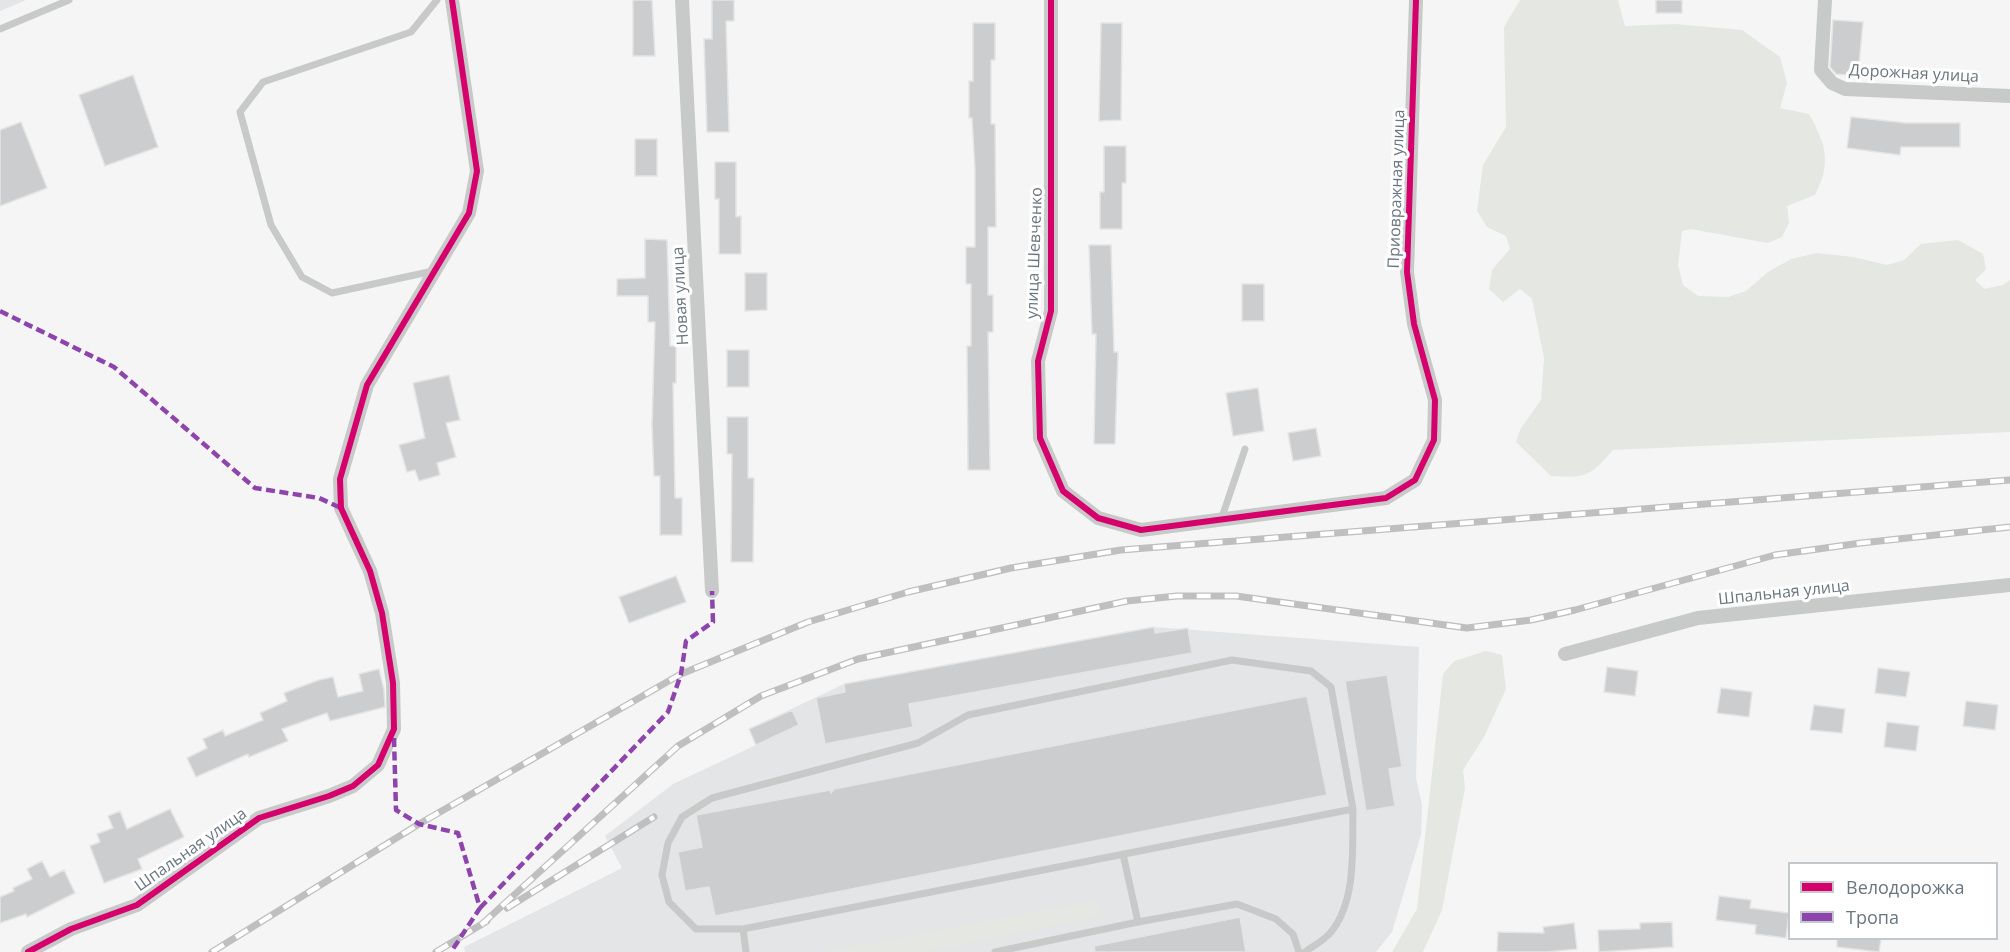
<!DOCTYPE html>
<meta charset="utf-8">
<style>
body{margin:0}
#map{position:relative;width:2010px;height:952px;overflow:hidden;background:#f5f5f5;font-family:"Open Sans",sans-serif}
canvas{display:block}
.legend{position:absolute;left:1788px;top:862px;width:210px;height:78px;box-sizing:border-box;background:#fff;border:2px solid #c3c8cd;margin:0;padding:8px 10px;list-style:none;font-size:18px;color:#697681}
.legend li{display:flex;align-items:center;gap:12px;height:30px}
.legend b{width:30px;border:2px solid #c3c8cd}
</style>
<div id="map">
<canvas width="2010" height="952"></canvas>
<ul class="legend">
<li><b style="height:8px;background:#d6006c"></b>Велодорожка</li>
<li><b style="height:8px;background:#8e44ad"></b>Тропа</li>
</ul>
</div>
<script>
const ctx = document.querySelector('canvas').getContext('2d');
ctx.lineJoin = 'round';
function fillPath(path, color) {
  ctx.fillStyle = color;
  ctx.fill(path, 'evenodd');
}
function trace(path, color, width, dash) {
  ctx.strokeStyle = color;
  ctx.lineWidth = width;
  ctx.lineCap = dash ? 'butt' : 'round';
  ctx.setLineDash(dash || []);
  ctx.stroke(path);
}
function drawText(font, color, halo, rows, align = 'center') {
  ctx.font = font + ' "Open Sans",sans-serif';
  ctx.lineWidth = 6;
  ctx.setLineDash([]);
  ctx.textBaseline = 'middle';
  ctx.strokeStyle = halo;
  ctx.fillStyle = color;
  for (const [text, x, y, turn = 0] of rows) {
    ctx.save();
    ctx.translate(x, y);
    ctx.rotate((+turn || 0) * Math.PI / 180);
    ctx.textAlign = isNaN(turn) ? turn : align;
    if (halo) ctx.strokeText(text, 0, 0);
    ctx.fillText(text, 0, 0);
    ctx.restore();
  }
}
const built = new Path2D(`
 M0 0H26L0 11Z
 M1154 627 1419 647 1416 778 1422 805 1421 835 1392 932 1376 952H465L464 947 622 868 605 836 673 784 756 745 749 729 844 684Z`);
const green = new Path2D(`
 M1520 0H1618L1625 26 1675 24 1742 30 1780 57 1787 83 1780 108 1809 114C1826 145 1832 162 1815 195L1787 206 1789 223 1782 237 1768 243 1691 229 1682 231 1678 265 1683 285 1698 296 1728 297 1746 291 1768 272 1791 259 1817 253 1853 257 1887 265 1904 260 1921 244 1958 240 1983 254 1986 269 1975 280 1984 289 2003 285 2010 280V432L1613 450C1589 477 1587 478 1551 476L1516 442 1521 428 1541 400 1544 358 1532 299 1520 289 1503 302 1489 289 1492 270 1510 249 1506 236 1487 227 1477 211 1483 165 1506 127 1504 27Z
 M1486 651 1502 655 1506 689 1484 737 1463 770 1465 788 1442 910 1423 952H1392L1417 909 1443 674 1454 661Z
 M1098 900 1101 916 926 952H823Z`);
const building = new Path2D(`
 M633 0H652L655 56H633Z
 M712 0H734V21H726L729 132H707L704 39H712Z
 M1656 0H1682V13H1656Z
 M1833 20 1863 22 1858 76 1836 74 1830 67Z
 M973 23H995V60H991V124H995L996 227H988V295H993V332H988L990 470H968L967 346H971V284H966V247H975V170L972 118H969V81H973Z
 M1101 23H1122L1121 120 1099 121Z
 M133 75 158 147 105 166 79 95Z
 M1851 117 1906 123H1960V147H1901L1900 155 1847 148Z
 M21 122 47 188 0 206V130Z
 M635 139H657V176H635Z
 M1104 146H1126V183H1122V229H1100V192H1104Z
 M715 162H736V217L741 216V254H719V199H715Z
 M645 239 667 240 670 346H676V383H673L675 498H682V535H660V476H654L652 425 655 322H648V296H617V279L645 278Z
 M1089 245H1111L1114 352H1118L1115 444H1094L1096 334H1092Z
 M745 273H767V310L745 311Z
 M1242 284H1264V321H1242Z
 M727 350H749V387H727Z
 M449 375 460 420 446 423 456 457 437 463 440 475 419 481 415 470 407 472 399 445 425 438 413 383Z
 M1258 388 1264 431 1233 436 1226 393Z
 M727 417H748V478H754L753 562H731L732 454H727Z
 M1316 428 1321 456 1293 461 1288 433Z
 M676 576 686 602 629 623 619 597Z
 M1154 627 1155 633 1188 628 1192 653 909 704 913 727 825 744 816 698 845 692 844 684Z
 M1607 667 1638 671 1635 696 1604 692Z
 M1878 668 1910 672 1906 697 1875 693Z
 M379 669 384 690 385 707 330 721 327 713 282 729 288 741 249 757 248 754 196 777 187 758 207 748 203 739 223 730 225 736 263 720 260 713 287 701 284 693 319 680 333 677 338 697 363 691 359 674Z
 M1387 675 1402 767 1389 769 1395 806 1366 811 1345 681Z
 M1721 688 1752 692 1749 717 1717 713Z
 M1307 696 1327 795 715 916 709 887 685 891 678 852 702 847 696 815 830 790 831 793 834 789Z
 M1966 701 1998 705 1995 730 1963 726Z
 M1814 705 1845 709 1842 733 1810 730Z
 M792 710 799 725 756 745 749 729Z
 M1887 722 1919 726 1916 751 1884 747Z
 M170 809 184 837 138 859 142 869 104 883 90 846 100 842 97 834 113 828 108 816 120 811 127 829Z
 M42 861 50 877 64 870 75 893 27 917 26 914 0 923V897L14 891 13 888 32 879 27 869Z
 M1719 896 1751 900 1750 908 1789 913 1786 938 1755 934 1756 925 1716 920Z
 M1240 917 1246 952H1095L1094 946Z
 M1672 922 1673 947 1599 952 1598 930 1640 929V923Z
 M1574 923 1577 949 1547 952H1497L1498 932 1544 933 1543 927Z
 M1837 939H1881L1879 952 1837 947Z`);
const service = new Path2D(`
 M0 29 69 0
 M433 271 332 293 302 277 271 225 240 112 263 82 411 32 437 0
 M1221 520 1245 449
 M1232 660 1311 671 1331 687 1353 809 743 929H696L669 902 662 875 668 843 682 817 712 798 918 743 968 715Z
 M1123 854 1138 922 1237 904 1276 919 1293 934 1299 952
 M743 929 746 952
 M995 952 1138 922
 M1305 952C1313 946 1325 940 1331 932 1357 900 1352 848 1353 809`);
const minor = new Path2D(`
 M682 0 712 591
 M1051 0V311L1038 361 1040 438 1063 491 1098 518 1141 530 1386 498 1415 480 1434 440 1435 400 1414 324 1407 272 1416 0
 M1825 0 1821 70 1832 83 1845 89 2010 96
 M1565 654 1698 618 2010 585
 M28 952 71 929 137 905 259 818 329 796 353 786 378 765 394 729 393 683 382 613 370 571 341 508 340 479 367 385 469 213 477 171 452 0`);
const rail = new Path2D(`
 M507 908 654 817
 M481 925 678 746 761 696 858 659 1127 601 1177 596H1236L1467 628 1531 620 1575 610 1775 555 1861 543 2010 527
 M212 952 419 824 681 674 808 622 908 592 1011 568 1121 550 2010 480
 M436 952 487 921`);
const quiet = new Path2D(`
 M0 311 114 367 255 488 319 498 341 508
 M394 738 396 810 419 824 458 833 480 908 451 952
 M480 908 668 712 681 674 686 641 713 622 712 591`);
const cycleway = new Path2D(`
 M1051 0V311L1038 361 1040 438 1063 491 1098 518 1141 530 1386 498 1415 480 1434 440 1435 400 1414 324 1407 272 1416 0
 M28 952 71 929 137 905 259 818 329 796 353 786 378 765 394 729 393 683 382 613 370 571 341 508 340 479 367 385 469 213 477 171 452 0`);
const streetNames = [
 ["Дорожная улица",1914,74,3],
 ["Приовражная улица",1397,189,-88],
 ["улица Шевченко",1035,253,-88],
 ["Новая улица",681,296,-93],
 ["Шпальная улица",1784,593,-6],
 ["Шпальная улица",191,850,-35]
];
fillPath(built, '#e4e5e6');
fillPath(green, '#e4e7e2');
fillPath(building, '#cccdce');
trace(building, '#e4e4e4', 1.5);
trace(service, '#c8caca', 7);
trace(minor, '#c8caca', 14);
trace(rail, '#bfbfc0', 7);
trace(rail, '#fff', 4.5, [14]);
trace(quiet, '#8e44ad', 4.5, [9, 4.5]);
trace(cycleway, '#d6006c', 6);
drawText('16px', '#697681', '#fff', streetNames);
</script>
